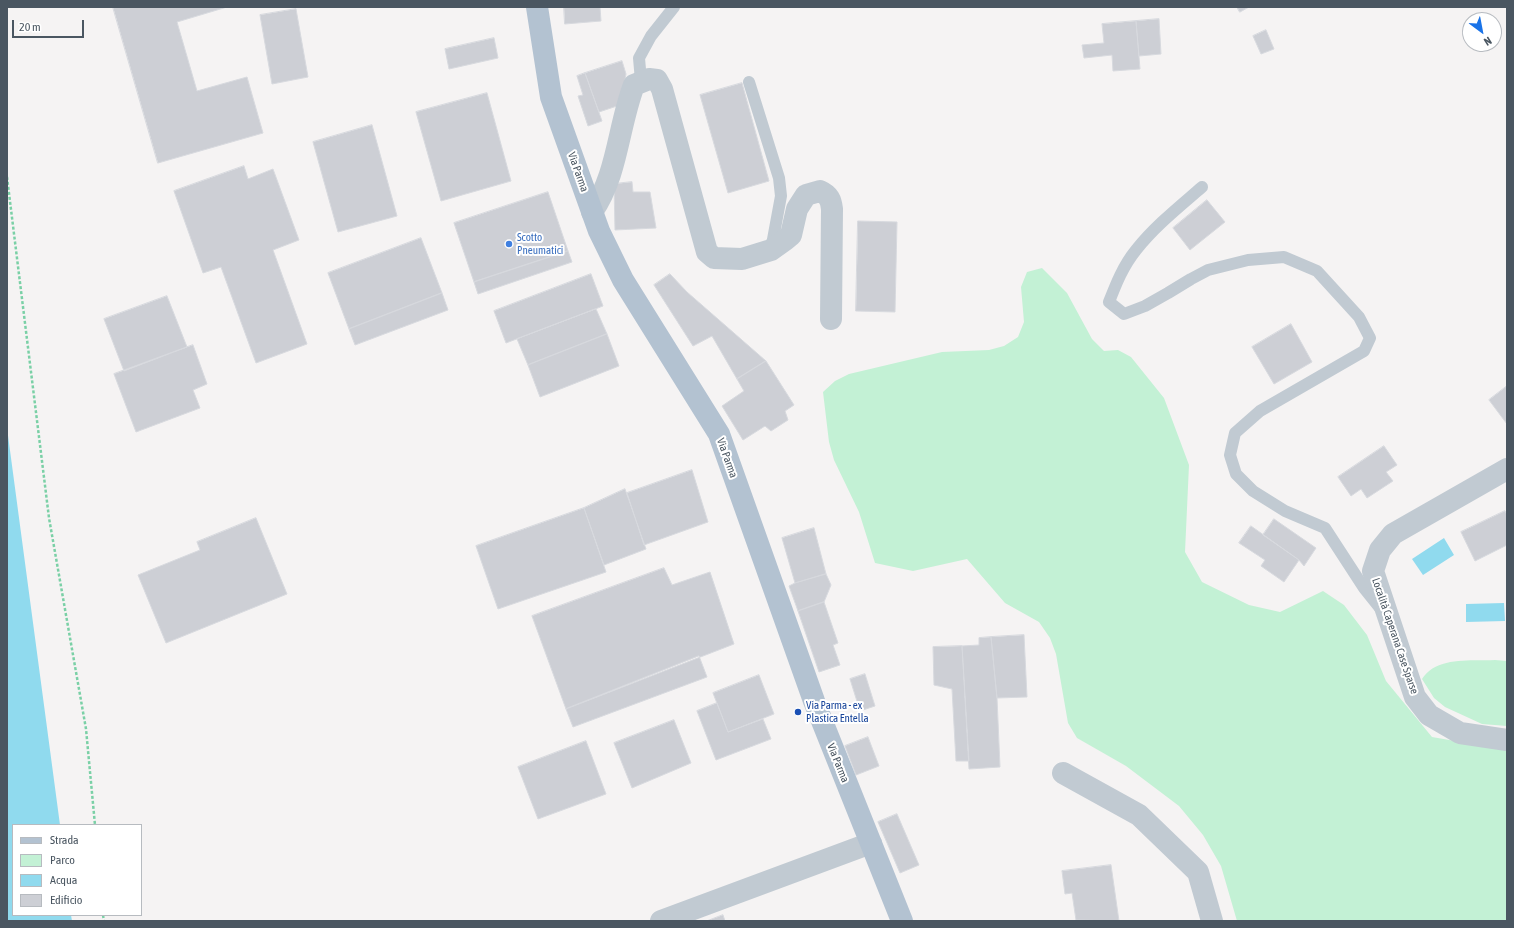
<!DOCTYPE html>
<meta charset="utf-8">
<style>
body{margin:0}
#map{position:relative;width:1514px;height:928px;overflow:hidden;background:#f5f3f3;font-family:"Asap Condensed",sans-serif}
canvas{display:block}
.frame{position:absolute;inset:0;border:8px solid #4a5661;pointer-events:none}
.legend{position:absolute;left:12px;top:824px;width:130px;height:92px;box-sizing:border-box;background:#fff;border:1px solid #b7bbc0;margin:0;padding:5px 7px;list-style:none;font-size:12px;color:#4a5661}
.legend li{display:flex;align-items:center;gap:8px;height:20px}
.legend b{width:20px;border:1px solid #b7bbc0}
.north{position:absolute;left:1462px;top:12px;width:40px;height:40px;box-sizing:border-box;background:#fff;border:1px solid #b7bbc0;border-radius:50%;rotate:148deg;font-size:11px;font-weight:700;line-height:16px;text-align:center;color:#4a5661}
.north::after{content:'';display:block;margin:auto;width:14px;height:18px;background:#1a73e8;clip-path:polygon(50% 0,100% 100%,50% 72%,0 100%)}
.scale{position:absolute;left:12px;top:20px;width:72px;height:18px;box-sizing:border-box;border:2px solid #4a5661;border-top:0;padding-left:5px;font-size:12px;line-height:14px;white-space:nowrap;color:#4a5661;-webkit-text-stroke:3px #fff;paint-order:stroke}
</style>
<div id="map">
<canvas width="1514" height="928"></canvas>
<div class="frame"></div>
<ul class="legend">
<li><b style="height:5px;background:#b3c2d1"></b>Strada</li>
<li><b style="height:11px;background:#c3f1d5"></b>Parco</li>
<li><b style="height:11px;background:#90daee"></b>Acqua</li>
<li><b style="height:11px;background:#cdcfd5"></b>Edificio</li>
</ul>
<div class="north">N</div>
<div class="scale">20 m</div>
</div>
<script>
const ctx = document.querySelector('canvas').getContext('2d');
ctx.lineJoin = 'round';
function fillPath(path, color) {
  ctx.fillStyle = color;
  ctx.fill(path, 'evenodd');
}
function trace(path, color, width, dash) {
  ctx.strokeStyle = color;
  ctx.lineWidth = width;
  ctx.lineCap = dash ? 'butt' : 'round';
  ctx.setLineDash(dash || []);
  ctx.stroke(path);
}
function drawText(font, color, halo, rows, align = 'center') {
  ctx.font = font + ' "Asap Condensed",sans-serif';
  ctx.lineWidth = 4;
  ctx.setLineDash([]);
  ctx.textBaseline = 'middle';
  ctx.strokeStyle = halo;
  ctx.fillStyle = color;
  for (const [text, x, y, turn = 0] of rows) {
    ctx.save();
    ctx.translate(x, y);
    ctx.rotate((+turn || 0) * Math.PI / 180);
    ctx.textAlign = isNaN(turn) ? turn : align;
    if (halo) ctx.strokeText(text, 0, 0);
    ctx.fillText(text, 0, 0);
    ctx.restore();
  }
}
const green = new Path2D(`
 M1042 268 1067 293 1092 339 1104 351 1118 350 1131 357 1164 398 1189 465 1185 552 1202 582 1249 605 1280 612 1323 591 1344 605 1367 635 1386 681 1432 737 1507 750V921H1237L1221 866 1203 835 1179 806 1126 766 1077 738 1068 723 1056 654 1050 638 1039 622 1005 603 967 559 913 571 875 563 859 512 834 460 829 442 823 392 835 381 849 374 942 352 989 350 1004 346 1018 337 1024 322 1021 287 1027 272Z
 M1495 660 1507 661V726L1482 724 1445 707 1434 698 1422 679C1436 656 1472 661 1495 660Z`);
const water = new Path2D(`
 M7 428 60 825H13V915H71L72 921H7Z
 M1444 538 1454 555 1423 575 1412 559Z
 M1504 603 1505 621 1466 622V604Z`);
const building = new Path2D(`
 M113 7H227L177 22 197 91 247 77 263 133 158 163Z
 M564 7H600L601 21 565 24Z
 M1237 7H1249L1240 12Z
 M296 9 308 77 272 84 260 15Z
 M1159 19 1161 54 1139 56 1136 21Z
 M1136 21 1140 69 1113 71 1112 55 1084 58 1082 45 1104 43 1102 24Z
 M1266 30 1274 49 1261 54 1253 36Z
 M494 38 498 58 449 69 445 49Z
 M622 61 626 74 620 105 599 112 585 73Z
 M585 73 602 121 588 126 578 96 583 95 577 76Z
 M742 83 769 181 728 193 700 95Z
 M487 93 511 181 441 201 416 112Z
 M372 125 397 216 338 232 313 142Z
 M244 166 248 179 273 169 299 240 273 250 307 344 256 363 221 267 203 273 174 191Z
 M632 182 633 192H650L656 228 615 230 614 184Z
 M548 192 568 251 474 282 454 223Z
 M1207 200 1225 222 1190 250 1173 228Z
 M858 221 897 222 895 312 856 311Z
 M421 238 442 293 349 329 328 273Z
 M568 251 572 262 478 294 474 282Z
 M591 274 603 306 506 343 494 311Z
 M670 274 687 292 766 361 737 379 712 336 693 346 654 285Z
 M442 293 448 310 355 345 349 329Z
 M167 296 187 347 124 371 104 319Z
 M596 309 607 334 528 365 517 339Z
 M1291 324 1312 362 1274 384 1252 347Z
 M607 334 619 366 540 397 528 365Z
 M193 345 207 384 193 390 200 408 136 432 114 374Z
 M766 361 794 405 785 411 788 420 771 431 765 426 743 440 722 406 744 391 737 379Z
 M1507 386V424L1489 400Z
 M1384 446 1397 465 1386 472 1393 481 1367 498 1361 489 1351 496 1338 477Z
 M692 470 708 522 644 545 627 493Z
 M625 489 646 549 604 565 584 508Z
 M584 508 606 572 498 609 476 546Z
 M1505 511 1507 515V545L1475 561 1461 532Z
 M256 518 287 594 166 643 138 575 200 550 197 542Z
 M1274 519 1316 548 1304 566 1299 560 1263 535Z
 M1251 526 1299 560 1284 582 1261 566 1265 560 1239 543Z
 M814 528 826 574 795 583 782 538Z
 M664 568 672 585 710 572 734 644 566 709 532 616Z
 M826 574 831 585 824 602 798 611 789 586 795 583Z
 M824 602 838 643 833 645 840 665 819 672 798 611Z
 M1024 635 1027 697 997 698 991 637Z
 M991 637 997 698 1000 767 969 769 962 646 979 645V638Z
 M962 646 969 761H956L952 689 934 685 933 647Z
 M699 656 707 677 573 727 566 709Z
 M865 674 875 706 860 711 850 679Z
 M759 675 774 714 728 732 713 693Z
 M717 703 728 732 763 719 771 739 716 760 697 711Z
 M674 720 691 763 632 788 614 743Z
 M868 737 879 766 856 775 845 746Z
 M586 741 606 794 538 819 518 767Z
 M897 814 919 865 900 873 878 822Z
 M1111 865 1119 921 1076 920 1072 893 1065 894 1062 871Z
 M723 915 725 921H707Z`);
const path = new Path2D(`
 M7 177 49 518 86 729 95 825
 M103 915 104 921`);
const service = new Path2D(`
 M641 81 639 58 651 36 674 7
 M749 82 779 178 781 196 771 250
 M1202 187C1179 207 1155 226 1136 250 1123 266 1116 284 1109 302L1124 314 1145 306 1168 293 1191 279 1208 270 1248 260 1284 257 1317 271 1359 317 1370 338 1364 351 1260 411 1235 433 1230 455 1236 474 1253 491 1285 511 1325 528 1364 588 1380 608`);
const minor = new Path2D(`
 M592 212C618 174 618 127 634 85L649 79 657 80 662 89 707 252 714 258 742 259 771 250 785 240 791 235 797 209 806 195 820 191C829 195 831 200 832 209L831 319
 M1063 773 1139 815 1198 872 1212 921
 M661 921 871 843`);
const tertiary = new Path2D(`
 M1507 469 1393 534 1380 550 1373 571 1415 697 1429 715 1460 733 1507 740`);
const primary = new Path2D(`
 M537 7 551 97 599 231 623 280 719 434 814 701 902 921`);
const markers = [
 [509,244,4,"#3f7fe0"],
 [798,712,4,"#1a4fb4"]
];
const streetNames = [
 ["Via Parma",578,172,70],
 ["Via Parma",727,458,70],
 ["Località Caperana Case Sparse",1395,636,71],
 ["Via Parma",838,763,68]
];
const shopNames = [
 ["Scotto",517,238],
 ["Pneumatici",517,251]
];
const transitNames = [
 ["Via Parma - ex",806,706],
 ["Plastica Entella",806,719]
];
fillPath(green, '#c3f1d5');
fillPath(water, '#90daee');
fillPath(building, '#cdcfd5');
trace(building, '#d7d9de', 1);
trace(path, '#7ad0a6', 2.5, [3, 2]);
trace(service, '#c1cad2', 12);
trace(minor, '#c1cad2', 22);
trace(tertiary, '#c1cad2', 22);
trace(primary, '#b3c2d1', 22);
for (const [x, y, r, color] of markers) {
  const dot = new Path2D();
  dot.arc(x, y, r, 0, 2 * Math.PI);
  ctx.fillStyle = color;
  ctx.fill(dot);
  trace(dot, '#fff', 1.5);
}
drawText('11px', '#4a5661', '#fff', streetNames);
drawText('11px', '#366cbe', '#fff', shopNames, 'left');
drawText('11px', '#164399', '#fff', transitNames, 'left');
</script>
